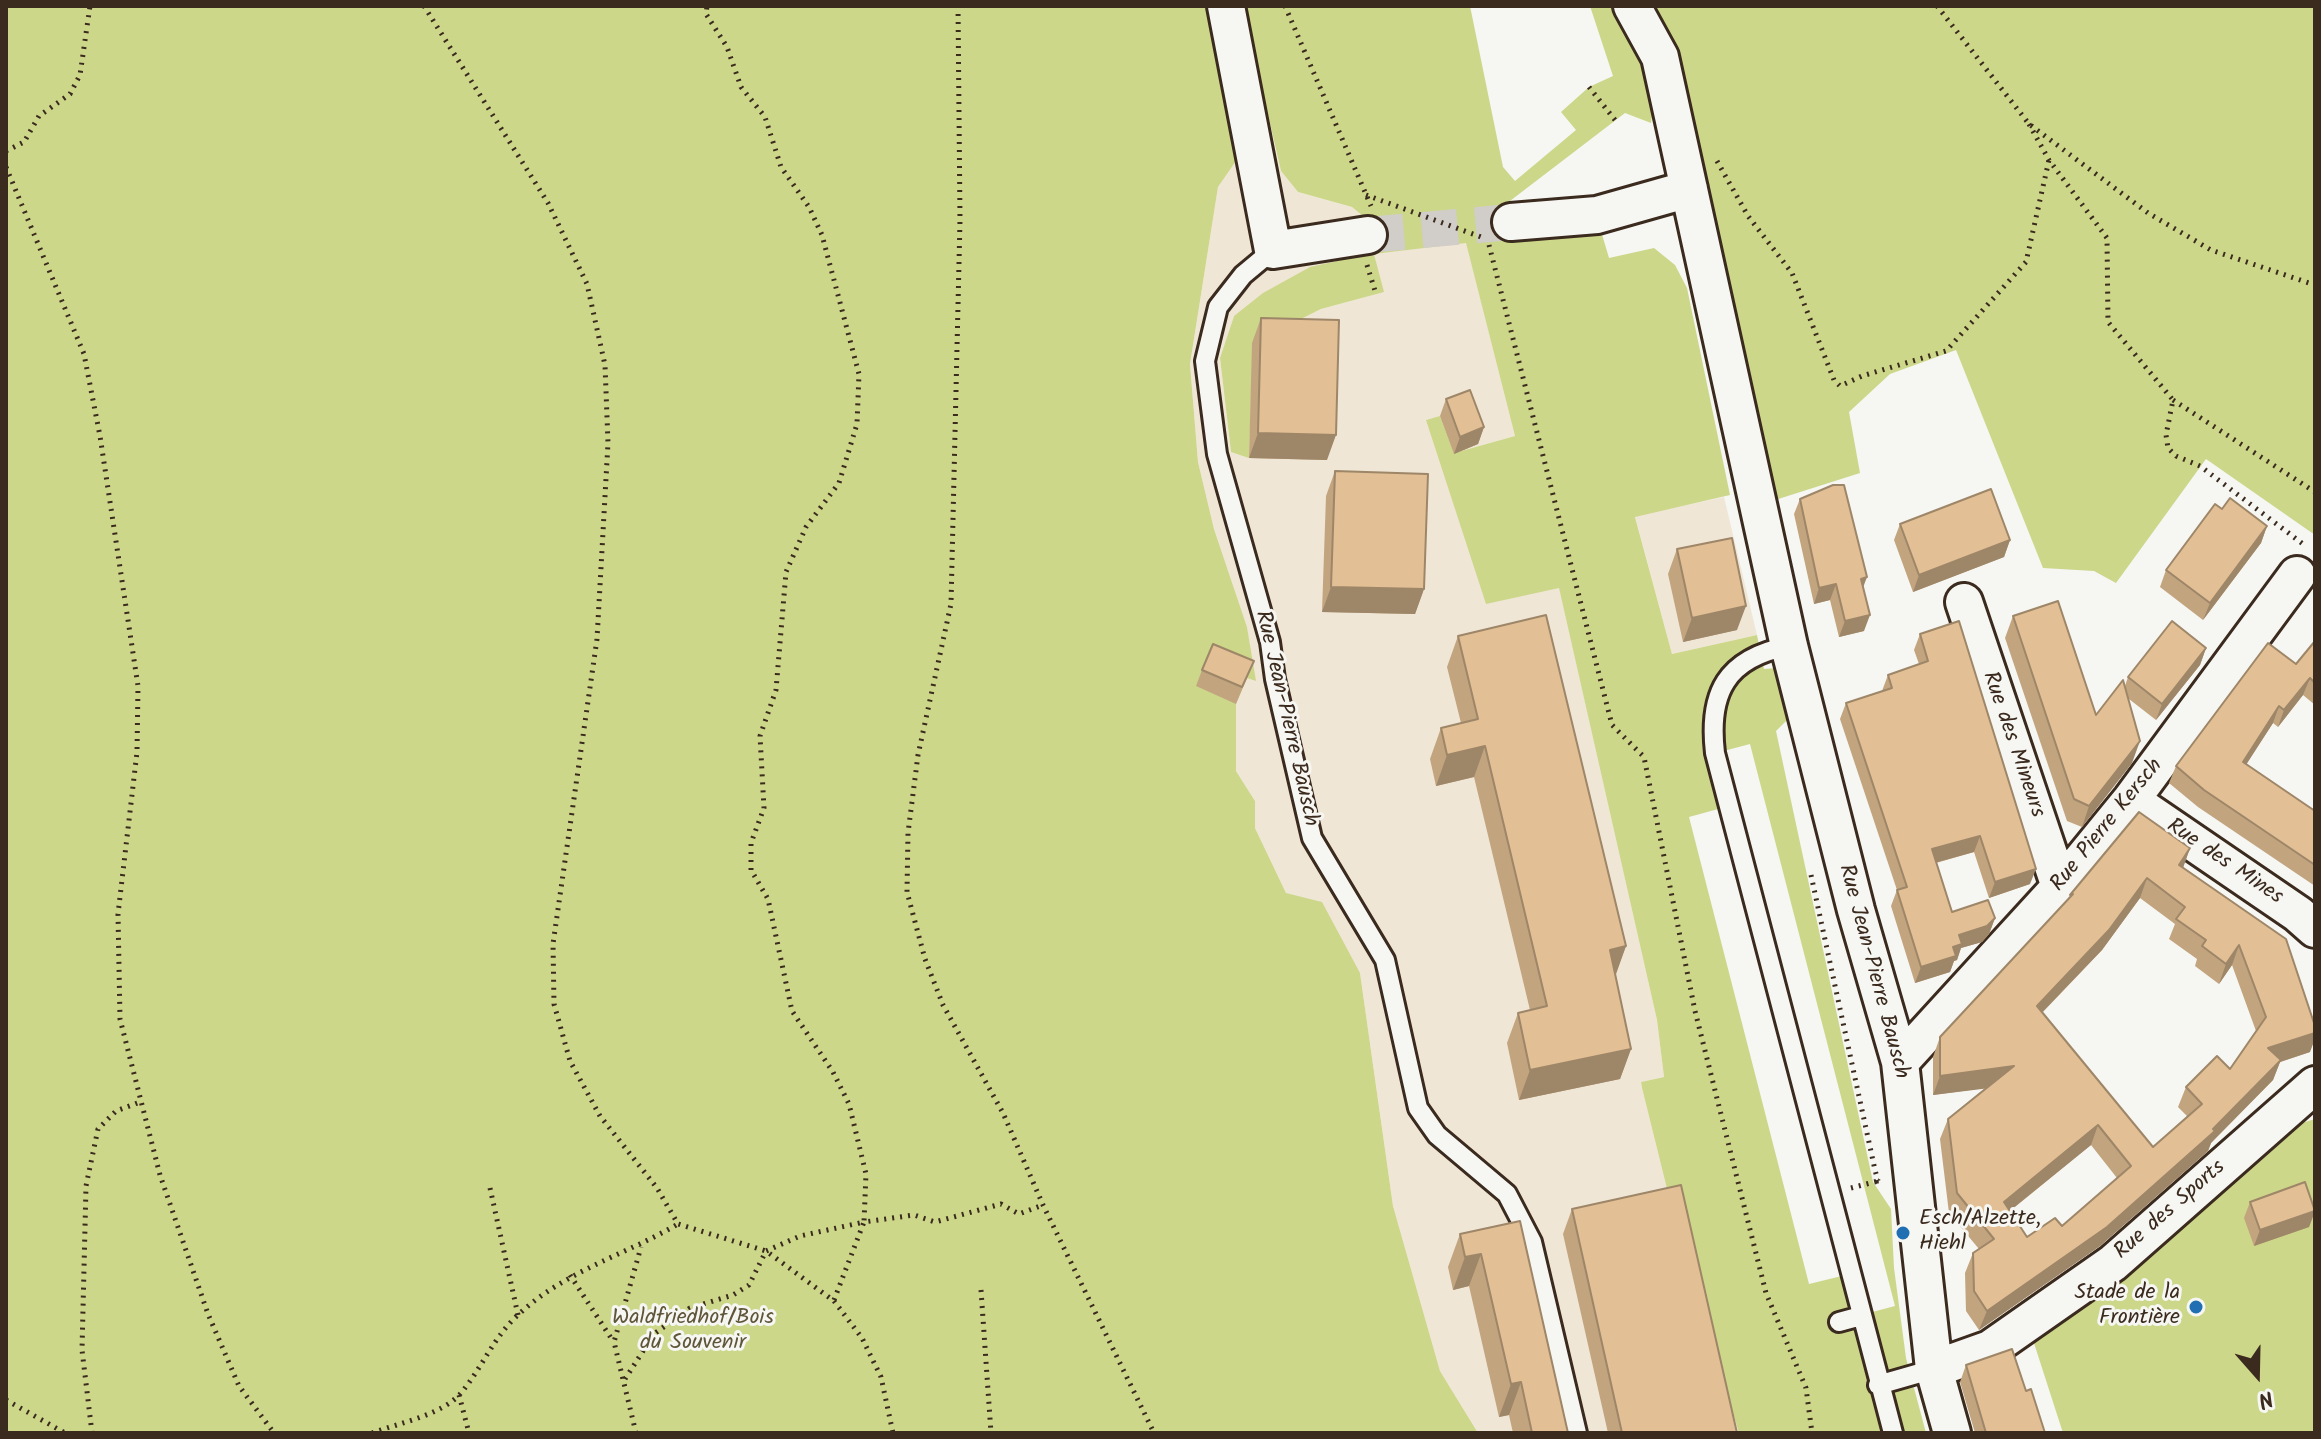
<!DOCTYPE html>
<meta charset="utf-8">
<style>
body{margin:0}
#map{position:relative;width:2321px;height:1439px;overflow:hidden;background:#f6f6f2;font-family:Kalam,sans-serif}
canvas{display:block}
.frame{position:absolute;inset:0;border:8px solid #3b2a1e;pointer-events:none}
.north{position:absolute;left:2217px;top:1335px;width:80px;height:80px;-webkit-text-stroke:6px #f6f6f2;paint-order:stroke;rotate:160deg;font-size:22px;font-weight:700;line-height:32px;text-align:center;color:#3b2a1e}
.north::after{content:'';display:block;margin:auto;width:28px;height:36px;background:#3b2a1e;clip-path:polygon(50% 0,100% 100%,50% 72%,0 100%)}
</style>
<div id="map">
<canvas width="2321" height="1439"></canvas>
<div class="frame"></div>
<div class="north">N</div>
</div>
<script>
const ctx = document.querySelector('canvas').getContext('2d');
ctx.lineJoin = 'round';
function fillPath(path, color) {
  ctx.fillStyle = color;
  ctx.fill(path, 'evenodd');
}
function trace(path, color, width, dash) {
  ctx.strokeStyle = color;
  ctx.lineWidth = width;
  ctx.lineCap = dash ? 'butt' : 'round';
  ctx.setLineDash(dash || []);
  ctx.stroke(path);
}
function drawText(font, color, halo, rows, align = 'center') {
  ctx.font = font + ' Kalam,sans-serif';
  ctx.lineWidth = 6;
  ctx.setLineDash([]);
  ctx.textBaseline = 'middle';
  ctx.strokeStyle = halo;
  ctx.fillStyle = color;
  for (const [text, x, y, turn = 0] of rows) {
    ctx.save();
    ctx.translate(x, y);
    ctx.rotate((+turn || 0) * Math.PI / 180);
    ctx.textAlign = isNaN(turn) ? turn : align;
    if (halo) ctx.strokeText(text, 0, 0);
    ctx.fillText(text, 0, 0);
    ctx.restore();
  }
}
const built = new Path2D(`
 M1265 106 1281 171 1298 192 1352 207 1364 217 1373 253 1234 316 1220 358 1231 452 1249 457 1252 343 1321 309 1383 292 1374 254 1466 242 1515 436 1454 453 1440 417 1426 420 1559 587 1657 1020 1664 1077 1641 1082 1642 1088 1672 1209 1739 1433H1478L1440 1371 1393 1206 1360 973 1286 893 1255 828V801L1236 771V704L1247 677 1255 680 1247 627 1214 529 1198 462 1190 364 1218 187 1236 161 1230 110Z
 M1724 497 1757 635 1672 654 1635 516Z`);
const green = new Path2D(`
 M6 6H1213L1227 76 1236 161 1218 187 1190 364 1198 462 1214 529 1247 627 1256 681 1247 678 1236 704V771L1255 801V828L1286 893 1322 902 1360 973 1393 1206 1440 1371 1478 1433H6Z
 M1243 6H1470L1503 167 1515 181 1576 130 1561 112 1589 87 1613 76 1590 6H2315V535L2206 459 2116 583 2094 571 2043 568 1956 350 1890 374 1849 412 1860 473 1772 501 1660 57 1651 123 1625 113 1506 204 1515 241 1601 231 1609 258 1654 248 1675 265 1687 288 1730 495 1635 517 1672 654 1757 635 1764 669 1777 668 1789 718 1776 731 1873 1182 1891 1209 1894 1268 1906 1358 1926 1433H1739L1672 1209 1642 1088 1641 1082 1664 1077 1657 1020 1559 588 1486 604 1426 420 1440 416 1454 453 1515 436 1466 243 1374 254 1384 292 1321 309 1253 343 1249 458 1231 452 1220 358 1234 316 1263 293 1310 267 1373 253 1364 217 1352 207 1298 192 1281 171ZM1750 744 1895 1306 1861 1315 1850 1274 1809 1284 1689 817 1729 806 1716 753Z
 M2315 1119V1433H2063L2033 1340 2295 1125Z`);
const minorTunnel = new Path2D(`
 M1368 235 1511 222`);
const path = new Path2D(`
 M424 6 548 203 587 284 605 365 608 443 597 639 553 944 554 1004 570 1061 600 1116 657 1188 678 1224 766 1251 834 1301 862 1338 881 1377 893 1433
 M958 6 960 220 951 604 918 755 908 833 907 892 925 959 943 1005 1003 1113 1043 1205 1154 1433
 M1285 6 1371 206
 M1937 6 2029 124 2148 213 2211 250 2315 285
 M1589 87 1615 120
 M2029 124 2049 160 2107 238 2108 322 2173 400 2166 435 2168 448 2176 456 2200 466 2303 544
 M6 151 24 142 39 116 70 94 80 75 90 6
 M1717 161 1748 216 1792 273 1834 380 1840 386 1862 376 1946 351 2026 262 2049 160
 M6 167 84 354 100 436 138 686 137 752 118 914 120 1019 160 1175 208 1314 239 1386 274 1433
 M1366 195 1484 238
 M1489 245 1612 725 1644 757 1695 1011 1766 1293 1806 1388 1812 1433
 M1367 265 1376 294
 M2173 400 2315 492
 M1811 875 1875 1170 1878 1181H1882
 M490 1188 518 1315
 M1851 1188 1878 1181
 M570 1275 613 1341
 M981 1290 991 1433
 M834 1300 864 1222 914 1215 935 1222 1001 1204 1019 1214 1043 1205
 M625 1379 654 1334 690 1308 733 1295 749 1285 766 1251 800 1236 864 1222 866 1174 849 1104 833 1072 792 1011 768 899 751 870V843L764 808 760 736 776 690 786 572 806 527 839 483 857 424 859 374 822 235 809 207 781 167 765 117 741 87 727 47 706 14 707 6
 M459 1395 469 1433
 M6 1400 65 1433
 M92 1433 82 1350 86 1186 98 1129 116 1111 140 1102
 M372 1433C399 1423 442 1415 461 1393 482 1368 494 1336 519 1314 565 1271 625 1255 678 1224
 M636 1433 614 1342 641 1247`);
const service = new Path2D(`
 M1273 250 1243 275 1218 307 1205 361 1217 454 1270 642 1275 679 1312 838 1385 960 1418 1108 1437 1135 1507 1194 1532 1242 1577 1433
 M1789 646C1726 658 1708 693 1715 753L1893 1433
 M1839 1322 1861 1316
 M1878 1385 1934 1369`);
const minor = new Path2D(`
 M1226 6 1273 250 1368 235
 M1632 6 1660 57 1789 646 1856 910 1900 1062 1934 1369 1952 1433
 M1511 222 1597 215 1689 189
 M1964 602 2060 887
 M2131 800 2298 914 2315 929
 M1900 1062 2060 887 2131 800 2297 575
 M1934 1369 1990 1349 2113 1263 2315 1085`);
const wall = new Path2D(`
 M1261 318 1327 460 1249 458 1252 343Z
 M1446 399 1484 427 1478 444 1454 454 1440 416Z
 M1335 471 1424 589 1415 614 1322 612 1326 496Z
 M1800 499 1863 588 1864 631 1839 637 1830 600 1814 604 1794 514Z
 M1900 524 2010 540 2004 557 1913 592 1894 540Z
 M2267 526 2261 543 2203 620 2160 587 2166 570Z
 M1677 549 1737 630 1683 642 1668 574Z
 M2013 616 2096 715 2125 686 2128 677 2206 648 2200 665 2156 720 2129 699 2132 763 2082 827 2067 821 2005 638Z
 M1920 634 2030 884 1989 898 1974 852 1936 863 1952 912 1995 918 1989 934 1982 942 1961 948 1957 960 1954 961 1950 972 1915 983 1891 906 1897 890 1840 719 1846 703 1882 691 1888 675 1919 664 1914 650Z
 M1458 636 1626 946 1615 975 1631 1049 1620 1079 1519 1100 1507 1043 1518 1013 1530 1010 1474 777 1436 786 1430 759 1441 728 1461 723 1447 667Z
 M2315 641V705L2303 695 2278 727 2273 723 2246 764 2315 811V886L2198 807 2169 783 2176 766 2296 664Z
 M1254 661 1236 704 1196 686 1202 670Z
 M2190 848 2183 867 2286 939 2310 1052 2280 1062 2273 1080 2211 1143 2208 1151 2100 1246 1979 1330 1966 1311 1965 1273 1973 1253 1979 1249 1949 1213 1940 1139 1948 1119 1985 1088 1933 1095V1057L1940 1037 2069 898ZM2140 898 2175 924 2169 939 2197 959 2195 966 2219 984 2232 965 2256 1031 2230 1069 2186 1087 2178 1107 2187 1116 2153 1147 2042 1013 2102 950ZM2091 1145 2117 1178 2062 1226 2027 1237 2010 1211Z
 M2250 1202 2315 1211 2309 1227 2254 1246 2244 1218Z
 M1572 1209 1737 1433H1608L1563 1234Z
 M1520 1221 1568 1433H1513L1509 1415 1499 1417 1469 1286 1453 1290 1448 1267 1460 1234Z
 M1966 1365 2026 1391 2045 1433H1975L1960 1382Z`);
const shadedWall = new Path2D(`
 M1484 427 1478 444 1454 454 1460 437Z
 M1258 433 1336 435 1327 460 1249 458Z
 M2267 526 2261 543 2203 620 2210 603Z
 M2010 540 2004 557 1913 592 1919 575Z
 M1867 577 1861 593V579Z
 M1836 584 1830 600 1814 604 1819 588Z
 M1331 587 1424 589 1415 614 1322 612Z
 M1746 606 1737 630 1683 642 1692 618Z
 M1870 615 1864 631 1839 637 1845 621Z
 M2206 648 2200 665 2156 720 2162 704Z
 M2310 678 2303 695 2278 727 2284 710Z
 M2279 706 2273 723 2237 779 2243 762Z
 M2140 741 2132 763 2082 827 2089 806Z
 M1485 746 1474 777 1436 786 1447 755Z
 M1980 836 1974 852 1927 865 1932 849Z
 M2190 848 2183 868 2179 865Z
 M2036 869 2030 884 1989 898 1995 882Z
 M2147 878 2140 898 2102 950 2029 1026 2037 1006Z
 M1995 918 1989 934 1982 942 1961 948 1957 960 1954 961 1950 972 1915 983 1921 967 1953 947 1959 935Z
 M2239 945 2232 965 2219 984 2226 964Z
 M1626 946 1615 977 1610 950Z
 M2315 1033V1039L2310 1052 2280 1062 2273 1080 2211 1143 2208 1151 2100 1246 1979 1330 1987 1311 2213 1129 2268 1048Z
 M1631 1049 1620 1079 1519 1100 1530 1070Z
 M2014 1066 2006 1086 1933 1095 1940 1076Z
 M2098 1125 2091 1145 1996 1222 2004 1202Z
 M2315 1211 2309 1227 2254 1246 2260 1230Z
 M1481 1254 1469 1286 1453 1290 1465 1257Z
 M1521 1382 1509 1415 1499 1417 1511 1384Z`);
const building = new Path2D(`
 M1261 318 1339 320 1336 435 1258 433Z
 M1470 390 1484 427 1460 437 1446 399Z
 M1335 471 1428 474 1424 589 1331 587Z
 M1833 485H1844L1867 577 1861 579 1870 615 1845 621 1836 584 1819 588 1800 499Z
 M1991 489 2010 540 1919 575 1900 524Z
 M2230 498 2267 526 2210 603 2166 570 2215 504 2222 509Z
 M1732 538 1746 606 1692 618 1677 549Z
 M2058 601 2096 715 2123 680 2140 741 2089 806 2074 799 2013 616Z
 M1546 615 1626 946 1610 950 1631 1049 1530 1070 1518 1013 1547 1006 1485 746 1447 755 1441 728 1478 719 1458 636Z
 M1959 621 2036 869 1995 882 1980 836 1932 849 1952 912 1988 900 1995 918 1987 926 1959 935 1962 944 1953 947 1956 956 1921 967 1897 890 1907 887 1846 703 1892 688 1888 675 1928 661 1920 634Z
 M2172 621 2206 648 2162 704 2128 677Z
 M2315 641V683L2310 678 2284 710 2279 706 2243 762 2315 811V865L2204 790 2176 766 2268 643 2296 664Z
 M1213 644 1254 661 1242 687 1202 670Z
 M2139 812 2190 848 2179 865 2286 939 2315 1026V1033L2268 1048 2281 1060 2213 1129 2215 1131 2107 1227 1987 1311 1974 1291 1973 1253 1994 1239 1957 1193 1948 1119 2014 1066 1940 1076V1037L2073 894 2070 895ZM2147 878 2185 907 2176 919 2206 940 2202 946 2226 964 2239 945 2266 1017 2230 1069 2217 1056 2186 1087 2202 1104 2153 1147 2037 1006 2109 930ZM2098 1125 2131 1166 2062 1226 2055 1218 2027 1237 2004 1202Z
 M2305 1182 2315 1211 2260 1230 2250 1202Z
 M1681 1185 1737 1433H1622L1572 1209Z
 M1520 1221 1568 1433H1532L1521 1382 1511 1384 1481 1254 1465 1257 1460 1234Z
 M2012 1349 2026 1391 2031 1389 2045 1433H1986L1966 1365Z`);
const markers = [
 [1903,1233,8,"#1f6fb2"],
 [2196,1307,8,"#1f6fb2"]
];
const streetNames = [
 ["Rue Jean-Pierre Bausch",1285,719,77],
 ["Rue des Mineurs",2012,745,71],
 ["Rue Pierre Kersch",2108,826,-51],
 ["Rue des Mines",2224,863,34],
 ["Rue Jean-Pierre Bausch",1872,972,75],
 ["Rue des Sports",2171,1211,-41]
];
const poiNames = [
 ["Esch/Alzette,",1919,1220],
 ["Hiehl",1919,1245],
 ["Stade de la",2180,1294,"right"],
 ["Frontière",2180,1319,"right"]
];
const parkNames = [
 ["Waldfriedhof/Bois",693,1319],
 ["du Souvenir",693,1344]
];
fillPath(built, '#f0e6d6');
fillPath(green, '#ccd78a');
trace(minorTunnel, '#d1cdc8', 36, [36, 18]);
trace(service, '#3b2a1e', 24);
trace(minor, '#3b2a1e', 42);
trace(path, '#3b2a1e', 5, [2, 6]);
trace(service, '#f6f6f2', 18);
trace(minor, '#f6f6f2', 36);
fillPath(wall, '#c2a47f');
fillPath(shadedWall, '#9e8668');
fillPath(building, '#e2bf94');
trace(building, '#9e8668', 2);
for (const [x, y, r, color] of markers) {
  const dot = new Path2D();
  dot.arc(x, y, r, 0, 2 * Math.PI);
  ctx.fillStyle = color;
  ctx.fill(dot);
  trace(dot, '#f6f6f2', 3);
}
drawText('22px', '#3b2a1e', '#f6f6f2', streetNames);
drawText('22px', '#3b2a1e', '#f6f6f2', poiNames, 'left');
drawText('22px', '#5f5539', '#f6f6f2', parkNames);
</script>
